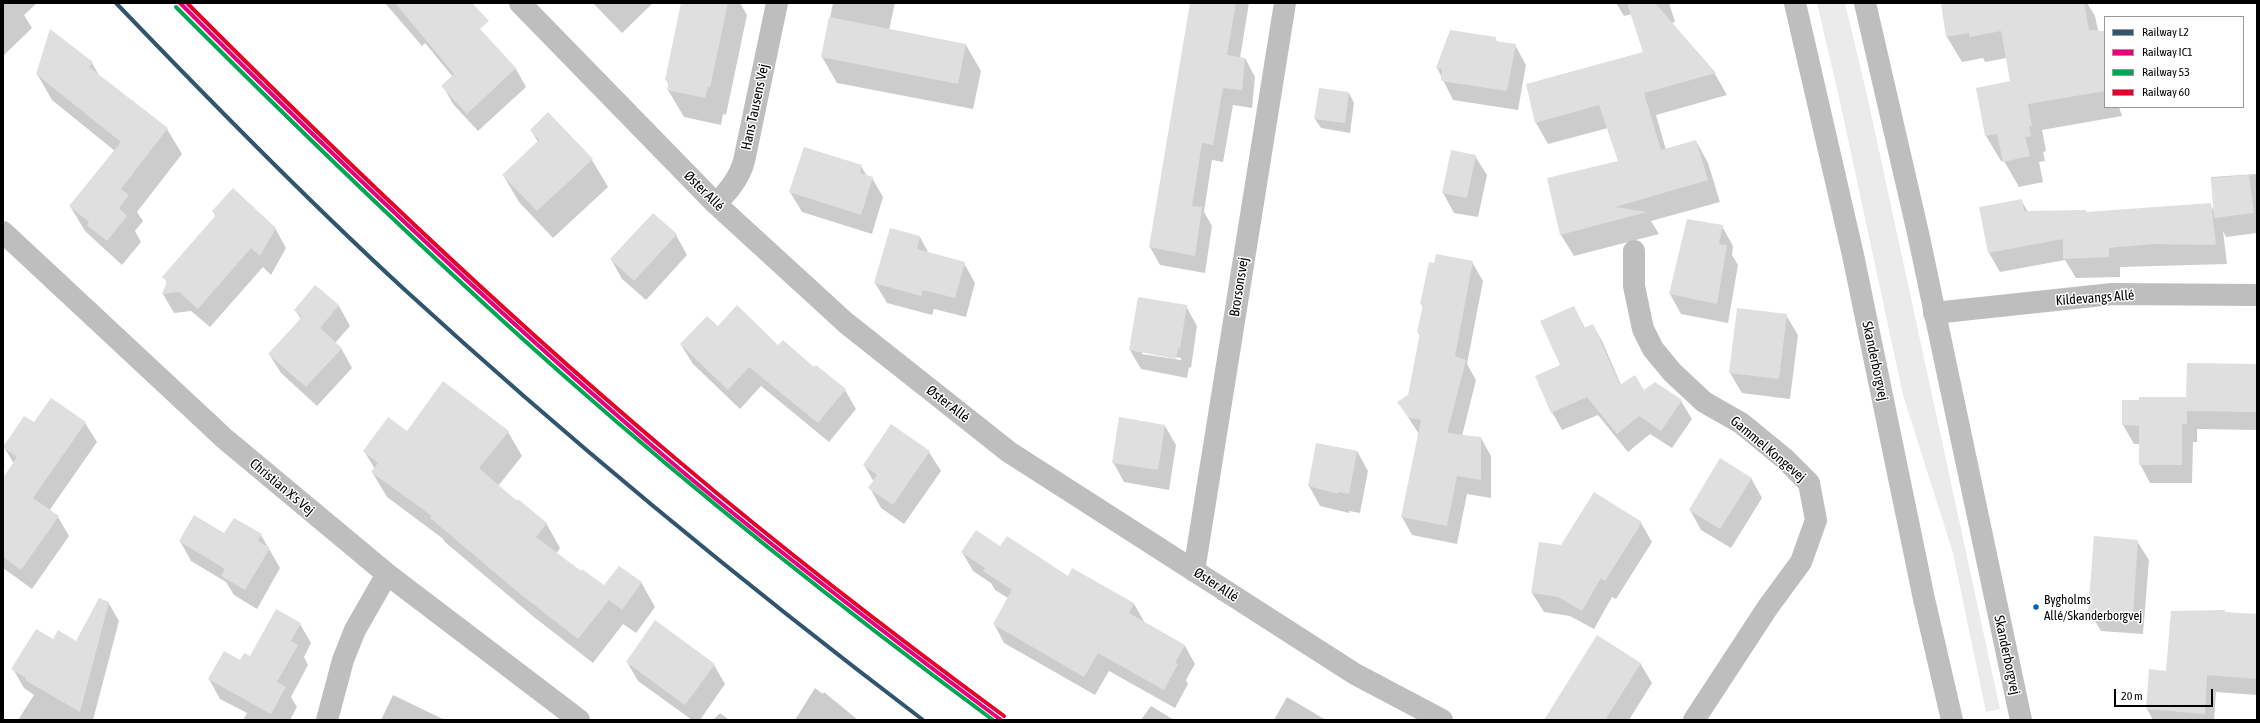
<!DOCTYPE html>
<meta charset="utf-8">
<style>
body{margin:0}
#map{position:relative;width:2260px;height:723px;overflow:hidden;background:#fff;font-family:"Asap Condensed",sans-serif}
canvas{display:block}
.frame{position:absolute;inset:0;border:4px solid #000;pointer-events:none}
.legend{position:absolute;left:2104px;top:16px;width:140px;height:92px;box-sizing:border-box;background:#fff;border:1px solid #999;margin:0;padding:5px 7px;list-style:none;font-size:12px;color:#000}
.legend li{display:flex;align-items:center;gap:8px;height:20px}
.legend b{width:20px;border:1px solid #999}
.scale{position:absolute;left:2114px;top:689px;width:99px;height:18px;box-sizing:border-box;border:2px solid #000;border-top:0;padding-left:5px;font-size:12px;line-height:14px;white-space:nowrap;color:#000;-webkit-text-stroke:3px #fff;paint-order:stroke}
</style>
<div id="map">
<canvas width="2260" height="723"></canvas>
<div class="frame"></div>
<ul class="legend">
<li><b style="height:5px;background:#30556e"></b>Railway L2</li>
<li><b style="height:5px;background:#e5007d"></b>Railway IC1</li>
<li><b style="height:5px;background:#00a651"></b>Railway 53</li>
<li><b style="height:5px;background:#e4002b"></b>Railway 60</li>
</ul>
<div class="scale">20 m</div>
</div>
<script>
const ctx = document.querySelector('canvas').getContext('2d');
ctx.lineJoin = 'round';
function fillPath(path, color) {
  ctx.fillStyle = color;
  ctx.fill(path, 'evenodd');
}
function trace(path, color, width, dash) {
  ctx.strokeStyle = color;
  ctx.lineWidth = width;
  ctx.lineCap = dash ? 'butt' : 'round';
  ctx.setLineDash(dash || []);
  ctx.stroke(path);
}
function drawText(font, color, halo, rows, align = 'center') {
  ctx.font = font + ' "Asap Condensed",sans-serif';
  ctx.lineWidth = 3;
  ctx.setLineDash([]);
  ctx.textBaseline = 'middle';
  ctx.strokeStyle = halo;
  ctx.fillStyle = color;
  for (const [text, x, y, turn = 0] of rows) {
    ctx.save();
    ctx.translate(x, y);
    ctx.rotate((+turn || 0) * Math.PI / 180);
    ctx.textAlign = isNaN(turn) ? turn : align;
    if (halo) ctx.strokeText(text, 0, 0);
    ctx.fillText(text, 0, 0);
    ctx.restore();
  }
}
const green = new Path2D(`
 M1817 3H1845L1867 95 2000 709 1986 712 1953 553 1903 395 1840 102Z`);
const shadow = new Path2D(`
 M3 3H37L24 15 32 28 3 56Z
 M385 3H445L467 16 516 69 526 87 478 131 453 104 443 86 453 77 425 43 422 46Z
 M593 3H653L622 33Z
 M682 3H740L747 15 726 115 723 114 721 125 684 117 668 90 669 85 666 79Z
 M833 3H895L889 30 966 45 981 71 973 109 837 83 822 57Z
 M1191 3H1249L1240 58H1245L1255 77 1252 108 1233 105 1223 162 1212 160 1204 212 1212 226 1205 273 1160 265 1150 247Z
 M1616 3H1669L1675 22 1671 23 1715 74 1727 95 1656 115 1666 150 1696 141 1708 163 1720 202 1651 221 1659 234 1574 256 1561 235 1619 161 1608 128 1548 144 1536 123 1644 52 1632 14 1624 16Z
 M1942 3H2087L2095 16 2105 62V107H2119L2122 116 2042 130 2046 151 2043 152 2045 161 2039 162 2043 182 2019 187 2004 161H2001L1986 136 1978 88 2011 82 2007 58 1985 62 1983 58 1962 62 1947 37Z
 M1451 31 1495 38 1497 42 1515 45 1526 65 1518 110 1453 100 1437 68Z
 M92 63 100 77 167 129 182 154 137 212 143 221 135 231 141 242 122 265 85 231 70 206 115 151 52 100 37 74Z
 M1349 93 1354 103 1350 133 1321 128 1315 119Z
 M531 130 592 160 608 187 553 238 519 202 503 175 538 142Z
 M1475 156 1487 175 1478 217 1454 213 1443 193Z
 M861 166 867 176 872 178 883 197 872 234 802 212 790 192Z
 M2257 174V233L2226 237 2223 231 2227 264 2120 267V277L2076 278 2065 260 2000 272 1989 253 2021 200 2028 212 2086 211 2087 213 2210 204 2214 211 2211 177Z
 M213 211 275 228 286 248 271 275 263 267 210 327 191 311 174 313 163 294 167 283 164 277 216 217Z
 M653 214 676 235 687 255 646 300 622 279 611 259Z
 M1688 220 1722 226 1733 246 1732 255 1738 265 1728 323 1681 314 1670 294Z
 M920 237 929 254 964 263 975 283 966 317 934 309 932 315 887 303 875 283Z
 M1472 262 1483 281 1467 364 1476 380 1462 436 1481 438 1491 456V498L1467 494 1457 544 1412 535 1402 517 1419 434 1398 402 1409 395 1420 336 1418 332 1423 307 1421 304 1435 264Z
 M316 286 339 306 350 326 335 343 341 348 352 368 317 406 281 373 269 354 301 319 295 310Z
 M1186 306 1197 326 1191 368 1189 367 1187 378 1141 369 1130 350ZM1142 352 1181 358V360L1142 354Z
 M1574 307 1585 328 1593 325 1603 343 1621 385 1681 401 1692 419 1672 448 1650 434 1628 452 1598 415 1562 430 1552 412Z
 M1738 309 1786 315 1798 335 1790 399 1742 393 1730 373Z
 M681 345 778 346 845 390 856 409 829 442 761 386 740 409 693 364Z
 M2257 365V430L2197 429V442H2193L2192 483H2150L2140 464V444H2134L2123 425V401L2187 398Z
 M85 423 97 442 49 511 58 517 69 536 32 589 3 568V479L14 464 4 447 34 424Z
 M1165 426 1176 445 1169 490 1124 482 1113 462Z
 M407 432H508L522 456 498 486 546 523 560 548 556 554 581 573 604 586 641 582 655 607 636 633 623 624 593 663 534 617 446 543 442 538 387 497 372 472 375 469 364 451Z
 M1317 444 1357 451 1368 471 1360 513 1349 511V513L1320 506 1309 486Z
 M929 452 941 471 904 524 881 508 870 488 874 482 864 465Z
 M1751 478 1762 498 1731 548 1701 530 1690 510Z
 M234 519 261 535 280 568 257 609 234 595 226 582 191 561 180 541 225 535Z
 M1641 523 1652 542 1616 599 1612 597 1594 629 1570 616 1544 612 1532 593 1561 546Z
 M2137 541 2149 560 2143 634 2101 631 2089 611Z
 M1000 548 1068 577 1073 569 1134 604 1145 623 1185 646 1195 664 1186 680 1188 684 1175 708 1109 671 1095 695 1004 643 994 624 1008 598 995 590 991 583 973 571 962 552Z
 M108 602 119 621 93 720H18L34 695 24 688 13 669 53 640 76 642Z
 M2226 613 2257 615V695L2216 692 2214 720H2153L2147 709 2167 672Z
 M300 624 311 643 304 657 308 665 291 697 297 707 290 720H243L247 713 220 699 209 679 250 657Z
 M627 662 714 665 725 684 700 720H692L638 681Z
 M1640 663 1652 683 1629 720H1549Z
 M815 688 823 694 824 692 858 720H795Z
 M393 695 445 720H381Z
 M1287 697 1326 720H1274Z
 M1151 706 1174 720H1141Z
 M720 713 729 720H713Z`);
const building = new Path2D(`
 M395 3H472L489 21 480 29 516 68 467 114 441 86 454 74Z
 M681 3H728L710 87H708L705 98 667 90 669 81 665 80Z
 M1190 3H1236L1227 55 1245 58 1242 90 1223 88 1213 145 1202 143 1192 206 1202 207 1195 256 1149 247Z
 M1627 3H1655L1716 73 1644 93 1661 150 1696 140 1708 180 1615 207 1647 212 1560 235 1547 178 1618 161 1599 105 1535 123 1526 84 1643 52Z
 M1941 3H2084L2089 30 2105 31V91L2028 104 2032 126H2029L2031 136 2025 137 2030 156 2003 162 1997 134 1985 136 1976 88 2010 81 2001 31 1969 37V33L1946 37Z
 M829 17 966 44 958 84 821 57Z
 M50 29 93 62 89 67 168 128 121 189 129 195 119 208 127 216 107 241 87 225 89 222 69 206 121 142 36 74Z
 M1450 30 1496 37 1495 41 1516 44 1507 91 1441 81 1442 69 1436 68Z
 M1319 88 1349 92 1345 123 1314 119Z
 M548 112 593 159 537 211 502 175 539 140 530 130Z
 M804 147 862 165 860 173 873 177 861 215 789 192Z
 M1451 150 1476 155 1467 198 1442 193Z
 M2249 175 2254 213 2214 218 2211 178Z
 M233 188 276 228 260 256 251 248 198 309 179 292 162 294 167 281 162 277 216 215 212 211Z
 M2022 199 2024 211 2086 210V212L2211 203 2216 245 2153 244 2109 248V257L2063 259V239L1988 253 1979 207Z
 M653 213 677 234 634 281 610 259Z
 M1687 219 1723 225 1719 244 1727 245 1717 304 1669 294Z
 M890 228 920 236 917 249 965 262 955 298 923 290 921 296 874 283Z
 M1436 254 1473 261 1455 356 1466 360 1447 433 1481 437V480L1457 476 1447 526 1401 517 1421 420 1409 418 1397 402 1408 395 1420 333 1417 332 1423 305 1420 304 1429 262 1434 263Z
 M315 285 339 305 320 328 342 348 306 387 268 354 302 317 294 310Z
 M1138 297 1187 305 1180 349 1178 348 1176 359 1129 350Z
 M737 305 778 345 783 340 814 367 816 365 846 389 818 423 749 367 728 390 680 344 707 316 718 326Z
 M1574 306 1584 328 1593 324 1620 385 1635 375 1644 390 1655 382 1682 400 1661 431 1639 416 1617 434 1587 397 1551 413 1535 376 1560 365 1540 321Z
 M1737 308 1787 314 1779 379 1729 373Z
 M2187 363 2257 364V412L2187 411V424H2182V465H2139V426L2122 425V400H2139V397H2186Z
 M443 381 509 431 479 468 517 501 518 499 547 523 536 537 581 571 582 569 604 585 619 566 642 582 622 610 609 600 578 639 519 593 430 518 432 516 371 472 378 463 363 451 388 417 407 431Z
 M51 398 86 422 33 498 59 516 21 570 3 557V478L17 457 3 447 24 416 34 422Z
 M1119 417 1165 425 1158 470 1112 463Z
 M891 424 930 451 893 505 868 488 877 475 863 465Z
 M1316 443 1357 451 1349 494 1338 492V494L1308 486Z
 M1720 458 1752 478 1720 529 1689 510Z
 M1594 492 1642 522 1605 581 1601 578 1582 611 1558 597 1531 593 1539 542 1561 545Z
 M194 515 224 533 234 518 262 534 258 541 270 548 245 590 221 576 225 569 179 541Z
 M976 530 1000 546 1007 536 1068 576 1072 568 1134 603 1129 613 1185 645 1175 663 1178 664 1164 690 1098 653 1084 677 993 624 1012 590 983 571 985 568 961 552Z
 M2094 536 2138 540 2133 615 2088 612Z
 M99 598 109 602 80 712 25 680 26 678 11 669 36 629 53 639 58 630 76 641Z
 M276 609 301 623 291 641 298 645 277 682 286 687 271 714 208 679 224 651 240 660 244 653 250 656Z
 M2225 610V612L2257 614V679L2207 675 2205 714 2146 709 2149 669 2166 671 2171 611Z
 M655 620 715 664 685 705 626 662Z
 M1597 635 1641 663 1605 720H1544Z`);
const minor = new Path2D(`
 M520 3 716 204 846 323 1009 452 1355 674 1442 720
 M716 204C729 190 739 179 744 161L777 3
 M1634 251V286L1643 329 1653 349 1672 372 1704 402 1741 423 1785 459 1809 483 1816 520 1801 562 1768 607 1694 720
 M1934 313 2112 294 2257 295
 M1194 571 1285 3
 M327 720 343 660 355 630 387 574`);
const tertiary = new Path2D(`
 M1795 3 1853 255 1924 599 1952 720
 M1865 3 1918 233 2021 720
 M3 232 225 439 387 574 579 720`);
const rail1 = new Path2D(`
 M116 3C210 101 305 198 405 290 571 442 744 584 923 720`);
const rail2 = new Path2D(`
 M180 3C340 164 504 320 677 467 782 555 891 638 1001 720`);
const rail3 = new Path2D(`
 M176 7C305 136 435 262 571 382 707 502 848 613 993 720`);
const rail4 = new Path2D(`
 M187 3C346 163 509 319 682 464 786 552 894 635 1004 716`);
const markers = [
 [2036,607,3.5,"#0065bd"]
];
const busNames = [
 ["Bygholms",2044,600],
 ["Allé/Skanderborgvej",2044,616]
];
const streetNames = [
 ["Hans Tausens Vej",755,107,-78],
 ["Øster Allé",704,191,45],
 ["Brorsonsvej",1239,287,-81],
 ["Kildevangs Allé",2095,298,-4],
 ["Skanderborgvej",1875,361,78],
 ["Øster Allé",948,404,38],
 ["Gammel Kongevej",1768,449,40],
 ["Christian X's Vej",282,487,40],
 ["Øster Allé",1216,585,33],
 ["Skanderborgvej",2007,655,78]
];
fillPath(green, '#ebebeb');
fillPath(shadow, '#0003');
fillPath(building, '#dfdfdf');
trace(minor, '#bebebe', 22);
trace(tertiary, '#bebebe', 22);
trace(rail1, '#30556e', 4);
trace(rail2, '#e5007d', 4);
trace(rail3, '#00a651', 4);
trace(rail4, '#e4002b', 4);
for (const [x, y, r, color] of markers) {
  const dot = new Path2D();
  dot.arc(x, y, r, 0, 2 * Math.PI);
  ctx.fillStyle = color;
  ctx.fill(dot);
  trace(dot, '#fff', 1.5);
}
drawText('13px', '#000', '#fff', busNames, 'left');
drawText('14px', '#000', '#fff', streetNames);
</script>
